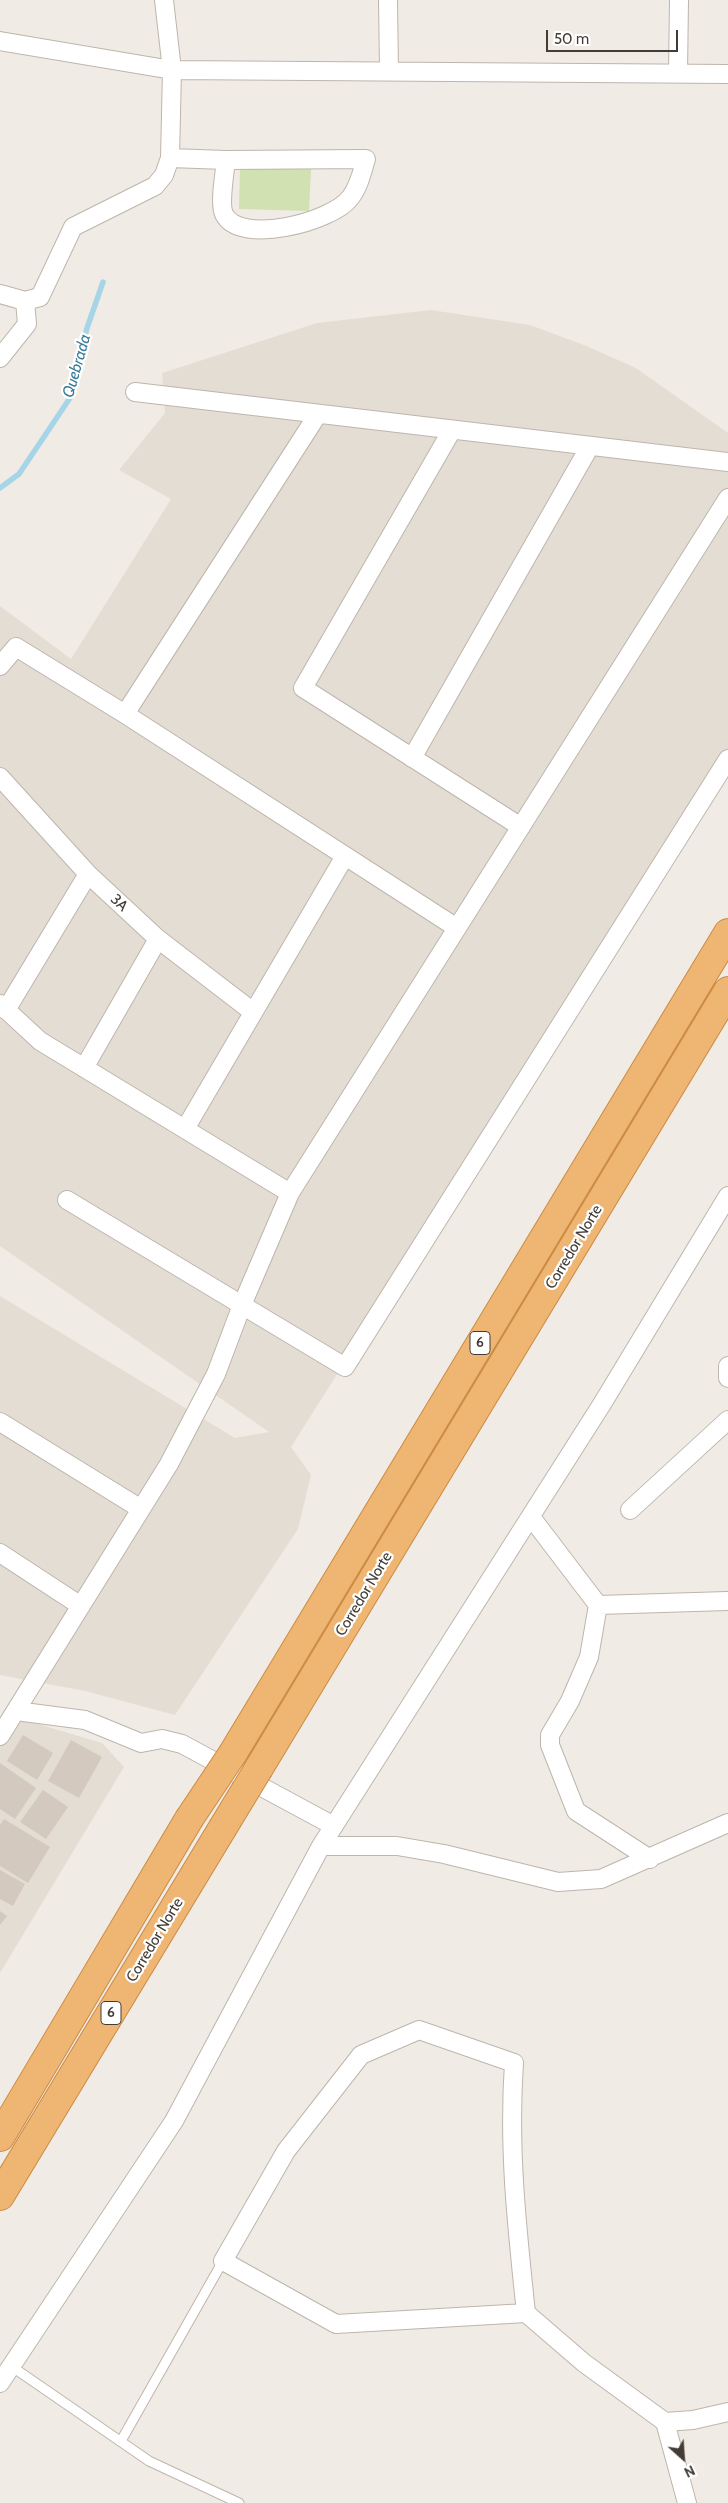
<!DOCTYPE html>
<style>
body{margin:0}
#map{position:relative;width:728px;height:2503px;overflow:hidden;background:#f0ece5;font-family:Cabin,sans-serif}
canvas{display:block}
.north{position:absolute;left:658px;top:2433px;width:50px;height:50px;-webkit-text-stroke:4px #fff;paint-order:stroke;rotate:154deg;font-size:14px;font-weight:700;line-height:20px;text-align:center;color:#423c35}
.north::after{content:'';display:block;margin:auto;width:18px;height:22px;background:#423c35;clip-path:polygon(50% 0,100% 100%,50% 72%,0 100%)}
.scale{position:absolute;left:546px;top:30px;width:132px;height:22px;box-sizing:border-box;border:2px solid #423c35;border-top:0;padding-left:6px;font-size:15px;line-height:18px;white-space:nowrap;color:#423c35;-webkit-text-stroke:4px #fff;paint-order:stroke}
</style>
<div id="map">
<canvas width="728" height="2503"></canvas>
<div class="north">N</div>
<div class="scale">50 m</div>
</div>
<script>
const ctx = document.querySelector('canvas').getContext('2d');
ctx.lineJoin = 'round';
function fillPath(path, color) {
  ctx.fillStyle = color;
  ctx.fill(path, 'evenodd');
}
function trace(path, color, width, dash) {
  ctx.strokeStyle = color;
  ctx.lineWidth = width;
  ctx.lineCap = dash ? 'butt' : 'round';
  ctx.setLineDash(dash || []);
  ctx.stroke(path);
}
function drawText(font, color, halo, rows, align = 'center') {
  ctx.font = font + ' Cabin,sans-serif';
  ctx.lineWidth = 4.5;
  ctx.setLineDash([]);
  ctx.textBaseline = 'middle';
  ctx.strokeStyle = halo;
  ctx.fillStyle = color;
  for (const [text, x, y, turn = 0] of rows) {
    ctx.save();
    ctx.translate(x, y);
    ctx.rotate((+turn || 0) * Math.PI / 180);
    ctx.textAlign = isNaN(turn) ? turn : align;
    if (halo) ctx.strokeText(text, 0, 0);
    ctx.fillText(text, 0, 0);
    ctx.restore();
  }
}
const residential = new Path2D(`
 M431 310 530 325 584 345 636 368 728 433V757L291 1447 311 1475 298 1529 175 1715 85 1691 0 1675V1296L235 1438 269 1432 0 1246V606L71 659 171 499 119 470 165 413 162 373 317 323Z
 M28 1721 102 1743 124 1767 0 1973V1725Z`);
const green = new Path2D(`
 M240 167 311 169 309 211 239 209Z`);
const stream = new Path2D(`
 M0 488 19 474 70 398 87 328 103 282`);
const building = new Path2D(`
 M23 1735 53 1753 37 1780 7 1761Z
 M71 1740 102 1757 79 1798 48 1781Z
 M0 1763 36 1788 15 1819 0 1809Z
 M43 1790 68 1807 46 1839 20 1822Z
 M4 1819 50 1847 28 1883 0 1866V1825Z
 M0 1870 25 1884 13 1906 0 1899Z
 M0 1911 7 1916 0 1925Z`);
const lane = new Path2D(`
 M11 2366 149 2461 239 2503
 M121 2441 223 2261`);
const street = new Path2D(`
 M388 0 389 71
 M0 41 172 70 728 74
 M678 73 679 0
 M170 158 226 160 366 159C362 172 359 187 350 198 332 222 239 246 224 214 219 203 225 172 226 160
 M0 294 25 301 40 297 73 227 155 186 164 175 170 158 172 70 164 0
 M0 358 27 324 25 301
 M135 392 728 462
 M452 430 303 688 521 827
 M0 666 16 647 125 714 457 928
 M125 714 318 414
 M412 758 590 446
 M0 777 88 874 158 939 253 1012
 M0 1004 40 1041 290 1193
 M6 1010 88 874
 M84 1068 158 939
 M185 1129 345 856
 M67 1200 345 1367 728 759
 M728 1366V1378
 M0 1422 141 1509
 M630 1510 728 1420
 M531 1517 598 1605 727 1601
 M0 1553 81 1606
 M598 1605 589 1657 570 1701 550 1735V1745L576 1811 650 1859
 M16 1711 85 1720 141 1743 162 1739 182 1744 334 1826
 M0 1736 169 1464 216 1374 242 1305 290 1193 728 498
 M321 1846H397L444 1854 558 1882 601 1879 728 1823
 M526 2313 336 2324 223 2261 286 2151 361 2055 419 2030 514 2063C508 2148 517 2228 526 2313L584 2363 665 2422 687 2503
 M0 2383 174 2121 321 1846 602 1404 728 1196
 M665 2422 693 2420 728 2412`);
const highway = new Path2D(`
 M233 1753 728 933
 M259 1768 728 991
 M0 2137 189 1819
 M0 2196 222 1829`);
const highwayBridge = new Path2D(`
 M189 1819 233 1753
 M222 1829 259 1768`);
const shields = [
 [480,1343,20],
 [111,2013,20]
];
const shieldNames = [
 ["6",480,1343],
 ["6",111,2013]
];
const streetNames = [
 ["3A",119,903,43],
 ["Corredor Norte",574,1247,-59],
 ["Corredor Norte",364,1594,-59],
 ["Corredor Norte",155,1940,-59]
];
const waterNames = [
 ["Quebrada",77,366,-74]
];
fillPath(residential, '#e4ddd4');
fillPath(green, '#d1e1b2');
trace(stream, '#a7d5e8', 5.5);
fillPath(building, '#d4c9bf');
trace(lane, '#beb5ac', 11);
trace(street, '#beb5ac', 20);
trace(highway, '#cc8a43', 30);
trace(lane, '#fff', 9);
trace(street, '#fff', 18);
trace(highway, '#eeb672', 28);
trace(highwayBridge, '#cc8a43', 30, []);
trace(highwayBridge, '#eeb672', 28);
for (const [x, y, w] of shields) {
  const box = new Path2D();
  box.roundRect(x - w / 2, y - 11.5, w, 23, 4);
  ctx.fillStyle = '#fff';
  ctx.fill(box);
  trace(box, '#423c35', 1);
}
drawText('bold 14px', '#423c35', null, shieldNames);
drawText('15px', '#423c35', '#fff', streetNames);
drawText('italic 16px', '#387c9b', '#fff', waterNames);
</script>
